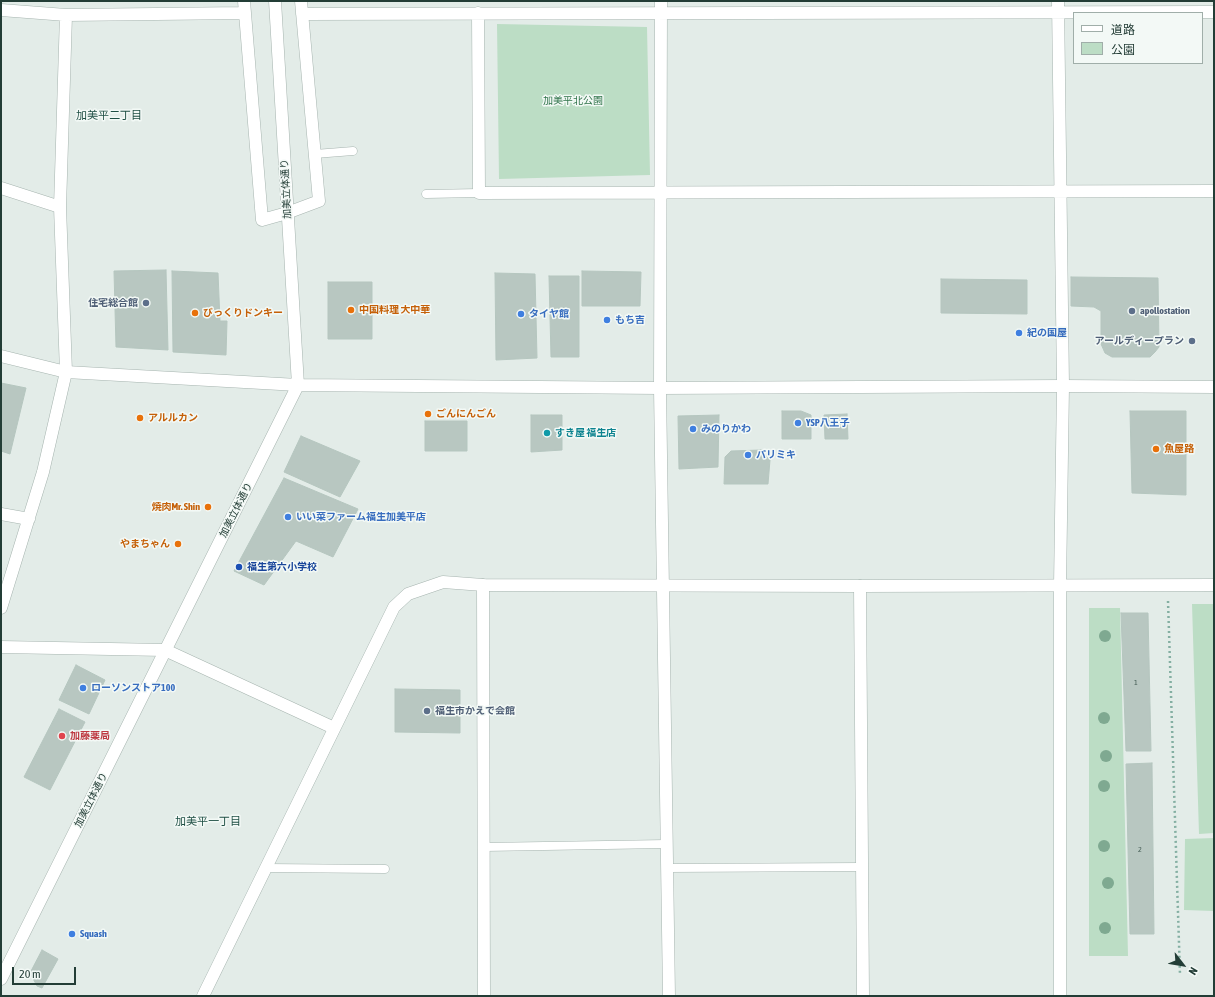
<!DOCTYPE html>
<meta charset="utf-8">
<style>
body{margin:0}
#map{position:relative;width:1215px;height:997px;overflow:hidden;background:#e3ece8;font-family:"Asap Condensed","Noto Sans JP",sans-serif}
canvas{display:block}
.frame{position:absolute;inset:0;border:2px solid #233d36;pointer-events:none}
.legend{position:absolute;left:1073px;top:12px;width:130px;height:52px;box-sizing:border-box;background:#f3f9f6;border:1px solid #a0aea9;margin:0;padding:5px 7px;list-style:none;font-size:12px;color:#233d36}
.legend li{display:flex;align-items:center;gap:8px;height:20px}
.legend b{width:20px;border:1px solid #a0aea9}
.north{position:absolute;left:1163px;top:945px;width:40px;height:40px;-webkit-text-stroke:3px #f3f9f6;paint-order:stroke;rotate:121deg;font-size:11px;font-weight:700;line-height:16px;text-align:center;color:#233d36}
.north::after{content:'';display:block;margin:auto;width:14px;height:18px;background:#233d36;clip-path:polygon(50% 0,100% 100%,50% 72%,0 100%)}
.scale{position:absolute;left:12px;top:967px;width:64px;height:18px;box-sizing:border-box;border:2px solid #233d36;border-top:0;padding-left:5px;font-size:12px;line-height:14px;white-space:nowrap;color:#233d36;-webkit-text-stroke:3px #f3f9f6;paint-order:stroke}
</style>
<div id="map">
<canvas width="1215" height="997"></canvas>
<div class="frame"></div>
<ul class="legend">
<li><b style="height:5px;background:#fff"></b>道路</li>
<li><b style="height:11px;background:#bcddc5"></b>公園</li>
</ul>
<div class="north">N</div>
<div class="scale">20 m</div>
</div>
<script>
const ctx = document.querySelector('canvas').getContext('2d');
ctx.lineJoin = 'round';
function paint(path, color) { ctx.fillStyle = color; ctx.fill(path, 'evenodd'); }
const toPath = rows => new Path2D(rows.map(r => 'M' + r).join(''));
function stroke(path, color, width, dash) { ctx.strokeStyle = color; ctx.lineWidth = width; ctx.lineCap = dash ? 'butt' : 'round'; ctx.setLineDash(dash || []); ctx.stroke(path); }
function drawText(font, color, halo, rows, align = 'center') {
  ctx.font = font + ' "Asap Condensed","Noto Sans JP",sans-serif'; ctx.lineWidth = 3; ctx.setLineDash([]); ctx.textBaseline = 'middle'; ctx.strokeStyle = halo; ctx.fillStyle = color; for (const [text, x, y, turn = 0] of rows) {
    ctx.save(); ctx.translate(x, y); ctx.rotate((+turn || 0) * Math.PI / 180); ctx.textAlign = isNaN(turn) ? turn : align; if (halo) ctx.strokeText(text, 0, 0); ctx.fillText(text, 0, 0); ctx.restore();
  }
}
paint(toPath([
 [497,24,647,27,650,175,499,179],
 [1192,604,1214,604,1214,833,1199,834],
 [1089,608,1120,608,1128,956,1089,956],
 [1214,838,1214,911,1184,910,1185,839]
]), '#bcddc5');
const building = toPath([
 [166,270,168,350,116,347,114,271,166,270],
 [172,271,218,273,220,321,227,321,226,355,173,352,172,271],
 [582,271,641,272,640,306,582,306,582,271],
 [495,273,535,274,537,358,496,360,495,273],
 [549,276,579,276,579,357,551,357,549,276],
 [1071,277,1158,278,1159,347,1155,352,1150,357,1112,357,1105,353,1101,344,1101,311,1094,307,1071,306,1071,277],
 [941,279,1027,280,1027,314,941,313,941,279],
 [328,282,372,282,372,339,328,339,328,282],
 [1,383,26,388,10,454,1,451,1,383],
 [782,411,801,411,811,415,811,439,782,439,782,411],
 [1130,411,1186,411,1186,495,1132,493,1130,411],
 [847,414,848,439,825,439,824,415,847,414],
 [531,415,562,415,562,450,531,452,531,415],
 [719,415,718,467,679,469,678,416,719,415],
 [425,421,467,421,467,451,425,451,425,421],
 [301,436,360,461,340,497,284,472,301,436],
 [761,450,770,460,768,484,724,484,725,457,731,451,761,450],
 [284,478,358,509,333,557,296,541,264,585,234,571,284,478],
 [1121,613,1148,613,1151,751,1126,751,1121,613],
 [76,665,105,680,89,714,59,700,76,665],
 [395,689,460,690,460,733,395,732,395,689],
 [59,709,85,722,50,790,24,777,59,709],
 [1152,763,1154,934,1130,934,1126,764,1152,763],
 [42,950,58,959,42,988,37,986,30,973,42,950]
]);
paint(building, '#b8c7c1');
stroke(building, '#b5c6bf', 1);
const service = toPath([
 [315,154,353,151],
 [426,194,479,193],
 [484,847,666,844],
 [266,868,385,869],
 [667,868,862,867]
]);
const minor = toPath([
 [244,1,262,220,287,213,319,201,301,1],
 [661,1,660,388,669,996],
 [1058,1,1063,386,1060,586,1060,996],
 [1,10,66,15,245,13],
 [478,13,479,193,1214,191],
 [302,14,1214,12],
 [1,188,60,207],
 [1,514,29,519],
 [483,585,484,996],
 [860,586,863,996],
 [1,608,43,472,66,372,60,207,66,15],
 [1,647,165,650,334,728]
]);
const tertiary = toPath([
 [1,356,66,372,298,385,660,388,1063,386,1214,387],
 [1,979,298,385,275,1],
 [203,996,394,607,408,594,443,582,483,585,860,586,1214,585]
]);
stroke(service, '#a6b4af', 9);
stroke(minor, '#a6b4af', 13);
stroke(tertiary, '#a6b4af', 13);
stroke(toPath([
 [1168,601,1180,975]
]), '#84afa2', 2.5, [2, 3]);
stroke(service, '#fff', 8);
stroke(minor, '#fff', 12);
stroke(tertiary, '#fff', 12);
ctx.fillStyle = '#7fa991';
for (const [x, y] of [
 [1105,636],
 [1104,718],
 [1106,756],
 [1104,786],
 [1104,846],
 [1108,883],
 [1105,928]
]) { ctx.beginPath(); ctx.arc(x, y, 6, 0, 2 * Math.PI); ctx.fill(); }
for (const [x, y, r, color] of [
 [146,303,4,"#5c6f8a"],
 [351,310,4,"#e8710a"],
 [1132,311,4,"#5c6f8a"],
 [195,313,4,"#e8710a"],
 [521,314,4,"#3f7fe0"],
 [607,320,4,"#3f7fe0"],
 [1019,333,4,"#3f7fe0"],
 [1192,341,4,"#5c6f8a"],
 [428,414,4,"#e8710a"],
 [140,418,4,"#e8710a"],
 [798,423,4,"#3f7fe0"],
 [693,429,4,"#3f7fe0"],
 [547,433,4,"#0f9aa8"],
 [1156,449,4,"#e8710a"],
 [748,455,4,"#3f7fe0"],
 [208,507,4,"#e8710a"],
 [288,517,4,"#3f7fe0"],
 [178,544,4,"#e8710a"],
 [239,567,4,"#1a4fb4"],
 [83,688,4,"#3f7fe0"],
 [427,711,4,"#5c6f8a"],
 [62,736,4,"#e0444e"],
 [72,934,4,"#3f7fe0"]
]) { const dot = new Path2D(); dot.arc(x, y, r, 0, 2 * Math.PI); ctx.fillStyle = color; ctx.fill(dot); stroke(dot, '#f3f9f6', 1.5); }
drawText('8px', '#486059', null, [
 ["1",1136,682],
 ["2",1140,849]
]);
drawText('10px', '#2e7349', '#f3f9f6', [
 ["加美平北公園",573,101]
]);
drawText('10px', '#233d36', '#f3f9f6', [
 ["加美立体通り",286,189,-93],
 ["加美立体通り",236,510,-63],
 ["加美立体通り",91,800,-63]
]);
drawText('bold 10px', '#4e5e75', '#f3f9f6', [
 ["住宅総合館",138,303],
 ["apollostation",1140,311,"left"],
 ["アールディープラン",1184,341],
 ["福生市かえで会館",435,711,"left"]
], 'right');
drawText('bold 10px', '#c56008', '#f3f9f6', [
 ["中国料理 大中華",359,310],
 ["びっくりドンキー",203,313],
 ["ごんにんごん",436,414],
 ["アルルカン",148,418],
 ["魚屋路",1164,449],
 ["焼肉Mr. Shin",200,507,"right"],
 ["やまちゃん",170,544,"right"]
], 'left');
drawText('bold 10px', '#366cbe', '#f3f9f6', [
 ["タイヤ館",529,314],
 ["もち吉",615,320],
 ["紀の国屋",1027,333],
 ["YSP八王子",806,423],
 ["みのりかわ",701,429],
 ["パリミキ",756,455],
 ["いい菜ファーム福生加美平店",296,517],
 ["ローソンストア100",91,688],
 ["Squash",80,934]
], 'left');
drawText('bold 10px', '#0d838f', '#f3f9f6', [
 ["すき屋 福生店",555,433]
], 'left');
drawText('bold 10px', '#164399', '#f3f9f6', [
 ["福生第六小学校",247,567]
], 'left');
drawText('bold 10px', '#be3a42', '#f3f9f6', [
 ["加藤薬局",70,736]
], 'left');
drawText('11px', '#1f4f44', '#f3f9f6', [
 ["加美平二丁目",109,116],
 ["加美平一丁目",208,822]
]);
</script>
